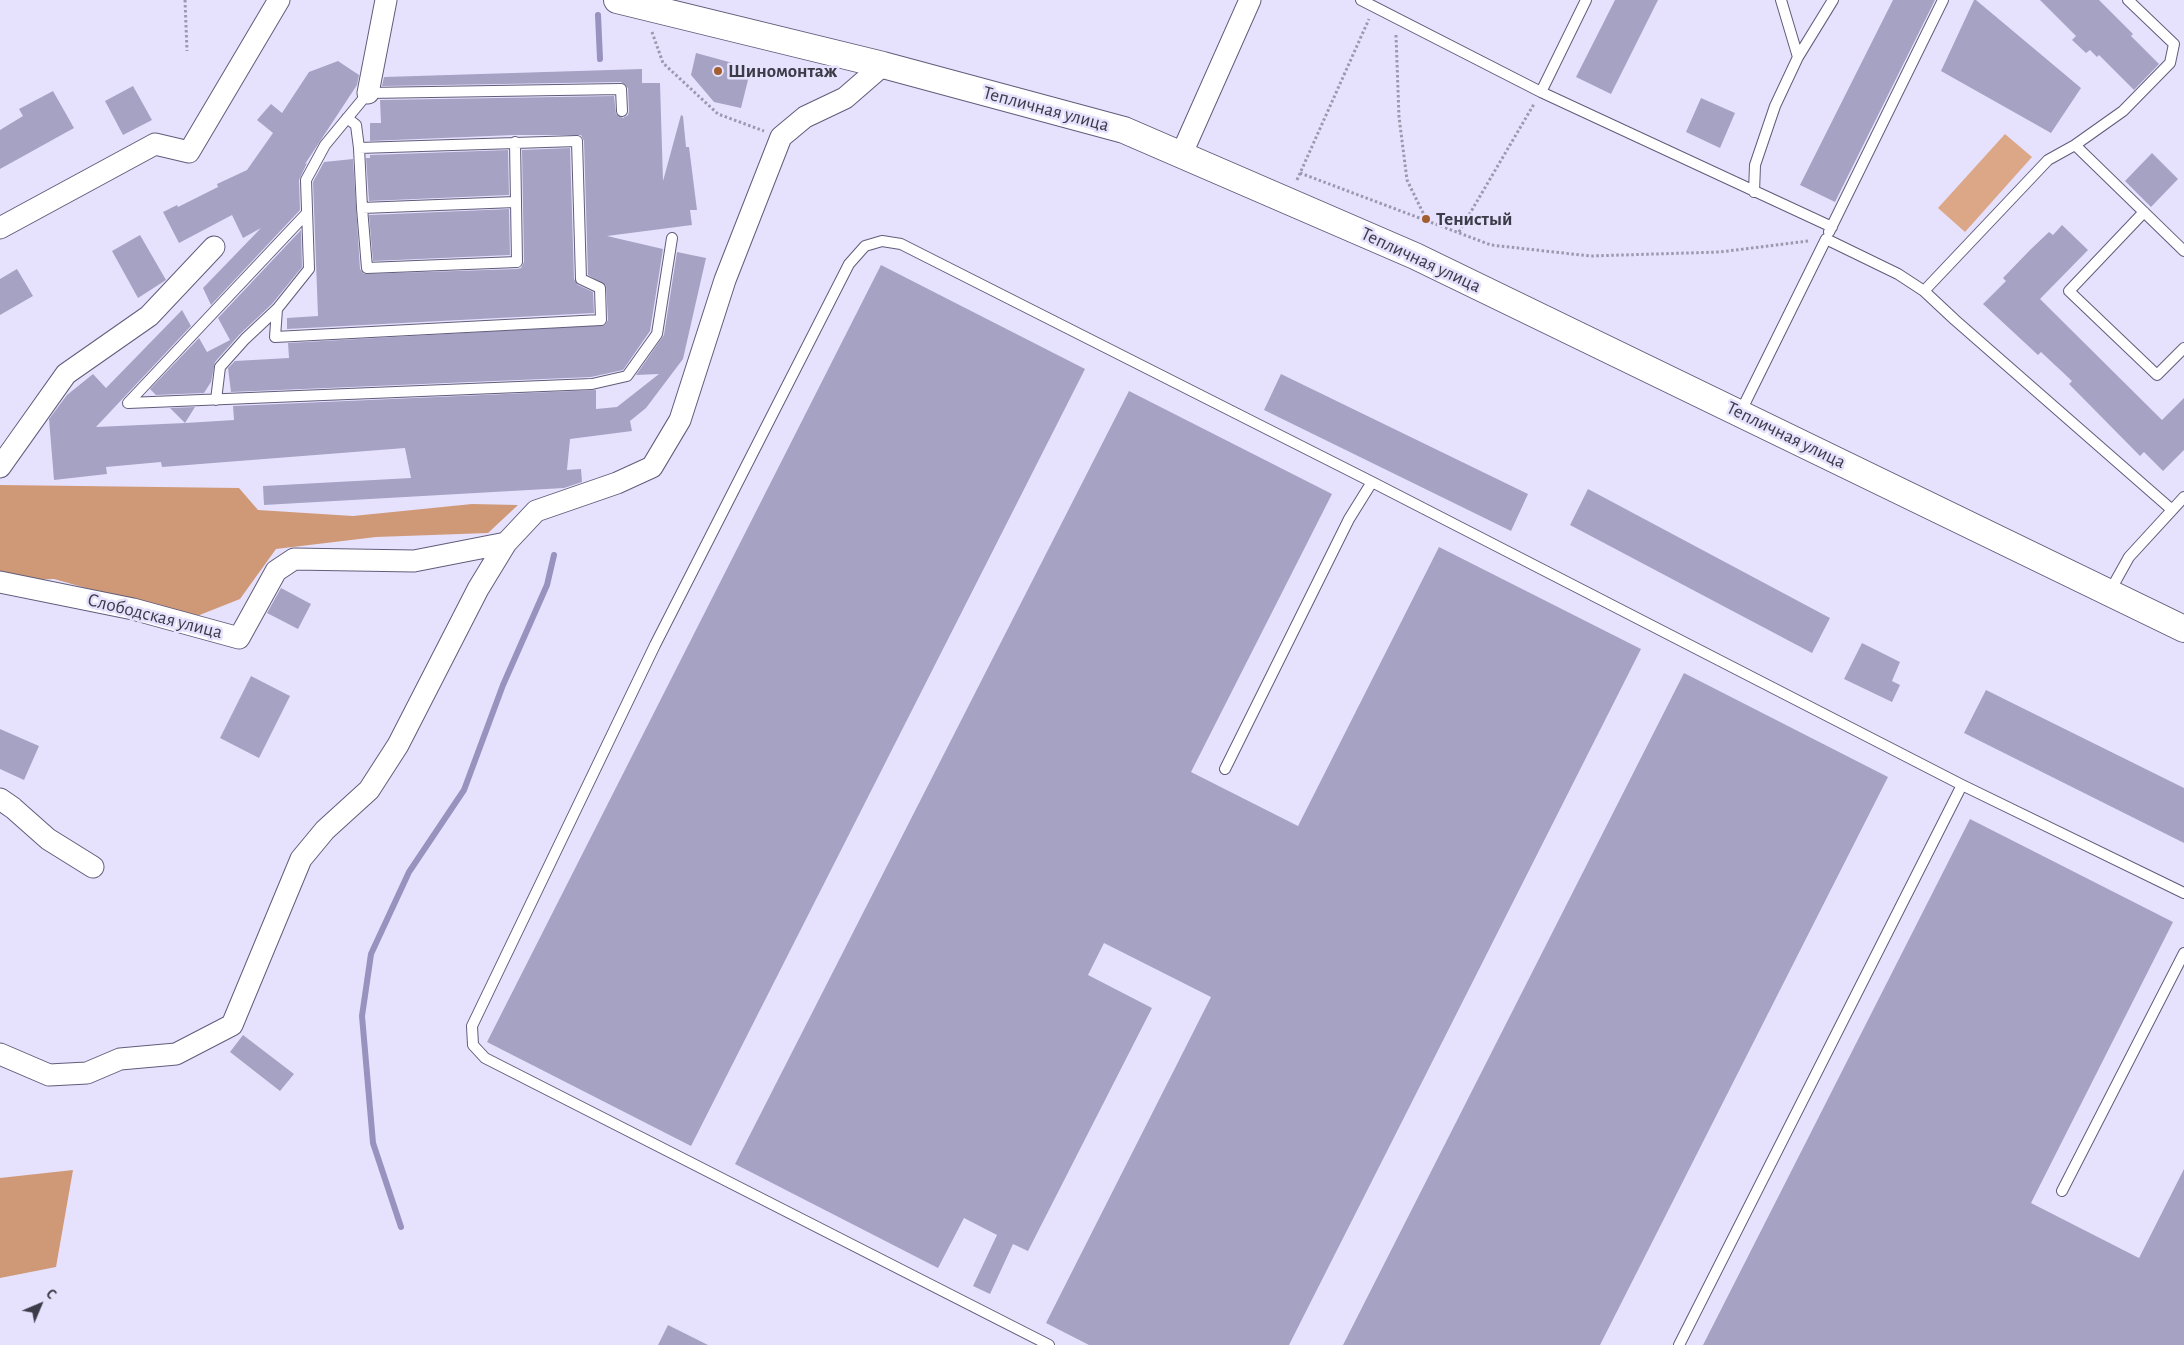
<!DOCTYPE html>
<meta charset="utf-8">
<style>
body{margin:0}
#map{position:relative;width:2184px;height:1345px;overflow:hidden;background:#e6e2fe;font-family:"Alegreya Sans",sans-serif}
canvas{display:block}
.north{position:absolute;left:15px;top:1280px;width:50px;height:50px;-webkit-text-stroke:4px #e6e2fe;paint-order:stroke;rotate:45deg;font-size:14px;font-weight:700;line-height:20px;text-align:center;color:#3c3b48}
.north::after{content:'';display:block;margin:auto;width:18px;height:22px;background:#3c3b48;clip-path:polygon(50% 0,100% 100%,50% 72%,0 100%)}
</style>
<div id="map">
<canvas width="2184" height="1345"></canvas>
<div class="north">С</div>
</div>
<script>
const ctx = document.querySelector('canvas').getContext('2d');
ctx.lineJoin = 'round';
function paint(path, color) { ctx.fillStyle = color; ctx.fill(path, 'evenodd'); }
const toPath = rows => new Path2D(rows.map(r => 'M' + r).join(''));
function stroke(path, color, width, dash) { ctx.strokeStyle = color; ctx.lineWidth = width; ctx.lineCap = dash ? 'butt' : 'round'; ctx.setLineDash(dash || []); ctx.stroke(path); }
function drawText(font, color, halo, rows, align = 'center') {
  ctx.font = font + ' "Alegreya Sans",sans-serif'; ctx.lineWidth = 5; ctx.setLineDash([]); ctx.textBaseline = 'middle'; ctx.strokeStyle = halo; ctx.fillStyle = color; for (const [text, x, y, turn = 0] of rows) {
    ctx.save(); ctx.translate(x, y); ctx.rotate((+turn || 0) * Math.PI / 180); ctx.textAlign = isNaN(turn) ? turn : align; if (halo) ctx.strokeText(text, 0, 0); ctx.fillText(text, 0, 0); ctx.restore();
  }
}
paint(toPath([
 [2005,134,2032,157,1965,232,1938,208]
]), '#dca786');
paint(toPath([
 [0,485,239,488,258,510,353,516,472,504,518,505,488,533,376,537,276,549,240,599,192,618,54,579,0,581],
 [73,1170,56,1267,0,1278,0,1178]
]), '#cf9977');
stroke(toPath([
 [598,15,600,59],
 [401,1227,373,1143,362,1016,371,954,409,872,464,790,503,685,547,585,554,555]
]), '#9892be', 6);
paint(toPath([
 [1615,0,1658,0,1611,94,1576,77],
 [1893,0,1935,0,1835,202,1800,185],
 [1974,0,1976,0,2081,88,2051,133,1941,71],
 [2040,0,2099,0,2133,34,2131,36,2159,64,2134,90,2099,55,2097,57,2090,50,2086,53,2072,40,2076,36],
 [696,53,751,68,741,108,714,102,691,75],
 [338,61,359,75,357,85,305,164,307,163,299,180,300,210,211,305,203,288,261,228,243,238,232,215,179,243,163,212,177,205,178,207,218,187,217,184,247,170,273,133,257,120,271,104,282,113,309,72],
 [642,69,642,83,660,83,663,181,681,115,683,116,686,147,689,147,697,210,690,210,692,225,607,236,663,249,650,331,623,370,591,377,231,392,228,368,235,361,289,358,288,343,605,325,608,320,606,285,588,275,584,141,581,135,514,135,370,141,370,123,381,123,380,100,614,96,616,114,623,118,628,115,629,111,628,88,621,82,382,86,384,77],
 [133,86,152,120,123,135,105,101],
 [53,91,74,128,0,169,0,130,23,116,19,109],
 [1701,98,1735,113,1720,148,1686,132],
 [570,148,574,279,578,285,593,292,594,313,287,329,287,318,318,316,313,182,324,162,353,159,360,269,364,274,517,269,521,268,524,262,522,150],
 [508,150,509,195,369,201,366,158,370,158,370,155],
 [2152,153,2178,179,2151,207,2125,181],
 [509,209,510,255,373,261,369,215],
 [2062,225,2088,250,2040,299,2162,420,2184,398,2184,450,2163,471,2144,452,2140,456,2069,384,2072,381,2041,352,2038,355,1983,304,2006,281,2003,278,2030,250,2049,232,2053,235],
 [301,230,302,267,272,304,240,334,215,362,211,382,204,393,156,395,150,389,199,338,207,352,230,340,218,318],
 [140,235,166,280,138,298,112,251],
 [677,252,706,258,683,359,646,408,630,421,632,431,570,439,567,470,581,469,582,482,564,488,264,505,263,486,411,478,405,448,162,467,161,462,106,467,107,474,54,480,49,419,67,395,93,374,106,388,182,310,191,326,96,427,185,423,170,408,195,407,185,423,234,420,233,406,596,390,596,409,617,407,659,374,636,375,664,335],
 [881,265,1085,369,691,1146,487,1042],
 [17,269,33,296,0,315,0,279],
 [1281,374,1528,494,1511,531,1264,410],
 [1129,391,1332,494,1191,772,1298,826,1439,547,1641,649,1289,1345,1089,1345,1046,1323,1211,997,1104,943,1088,975,1152,1008,1028,1251,1013,1244,990,1294,973,1286,997,1235,964,1218,938,1268,735,1164],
 [1588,489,1830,618,1812,653,1570,525],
 [281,588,311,604,298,629,267,613],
 [1862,643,1900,662,1892,681,1900,685,1892,702,1844,679],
 [1684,673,1888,777,1600,1345,1343,1345],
 [251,676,290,696,259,758,220,738],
 [1986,690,2184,788,2184,843,1964,733],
 [0,729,39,746,24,780,0,769],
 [1970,819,2173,922,2031,1203,2139,1258,2184,1169,2184,1345,1703,1345],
 [243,1035,294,1074,280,1091,230,1052],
 [668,1325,708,1345,658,1345]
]), '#a6a2c3');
const service = toPath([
 [1361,0,1541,92,1832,227],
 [1781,0,1798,57],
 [1541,92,1586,0],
 [515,142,517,262,367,268,362,208,515,202],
 [2075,145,2184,251],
 [359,148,362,208],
 [1754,192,1755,165,1775,106,1798,57,1833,0],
 [2144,212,2069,291,2157,375,2184,348],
 [307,213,128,403,592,384,627,376,657,334,672,238],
 [1829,232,1943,0],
 [1924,291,2048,160,2075,145,2123,111,2170,63,2174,44,2128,0],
 [277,309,275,337,601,320,600,288,581,279,577,141,359,148,356,125,347,118],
 [216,400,220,367,245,339,277,309,309,269,306,180,325,145,368,93,621,89,622,111],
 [1740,413,1826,239,1898,274,1924,291,1955,320,2171,509],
 [2110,591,2129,557,2184,497],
 [1225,769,1349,519,1372,482],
 [2062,1191,2184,953],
 [1049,1345,485,1058,473,1045,472,1026,655,645,849,264,865,246,882,241,901,244,1372,482,1962,785,2184,893],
 [1679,1345,1962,785]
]);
const minor = toPath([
 [368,93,386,0],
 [1182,153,1250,0],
 [0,228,155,144,189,152,279,0],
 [0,467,66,374,149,316,214,247],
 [0,582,133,609,239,638,276,571,294,559,414,561,506,543],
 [0,799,13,808,48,839,93,867],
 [0,1054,49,1075,87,1073,120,1059,176,1054,232,1025,301,859,325,830,369,790,398,745,478,589,506,543,536,511,617,483,652,467,680,420,725,280,781,137,805,117,845,98,883,65]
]);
const tertiary = toPath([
 [617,0,883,65,1124,130,1415,256,2184,629]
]);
stroke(service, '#615c7a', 12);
stroke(minor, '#615c7a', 23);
stroke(tertiary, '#615c7a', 28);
stroke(toPath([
 [185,0,187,51],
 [652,32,663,63,718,114,764,131],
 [1396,35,1399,117,1407,180,1426,219],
 [1300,173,1491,245,1590,256,1720,252,1808,241],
 [1297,180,1369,19],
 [1459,232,1534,104]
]), '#9b99ae', 3, [2.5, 2.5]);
stroke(service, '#fff', 10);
stroke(minor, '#fff', 21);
stroke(tertiary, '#fff', 26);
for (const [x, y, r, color] of [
 [718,71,5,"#a25e2f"],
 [1426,219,5,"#a25e2f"]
]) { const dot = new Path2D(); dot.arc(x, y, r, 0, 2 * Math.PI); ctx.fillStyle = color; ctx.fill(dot); stroke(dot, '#e6e2fe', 2); }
drawText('bold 19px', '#3c3b48', '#e6e2fe', [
 ["Шиномонтаж",728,71],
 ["Тенистый",1436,219]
], 'left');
drawText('19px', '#3c3b48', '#e6e2fe', [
 ["Тепличная улица",1046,109,15],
 ["Тепличная улица",1421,260,25],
 ["Тепличная улица",1786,435,26],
 ["Слободская улица",155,616,14]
]);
</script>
